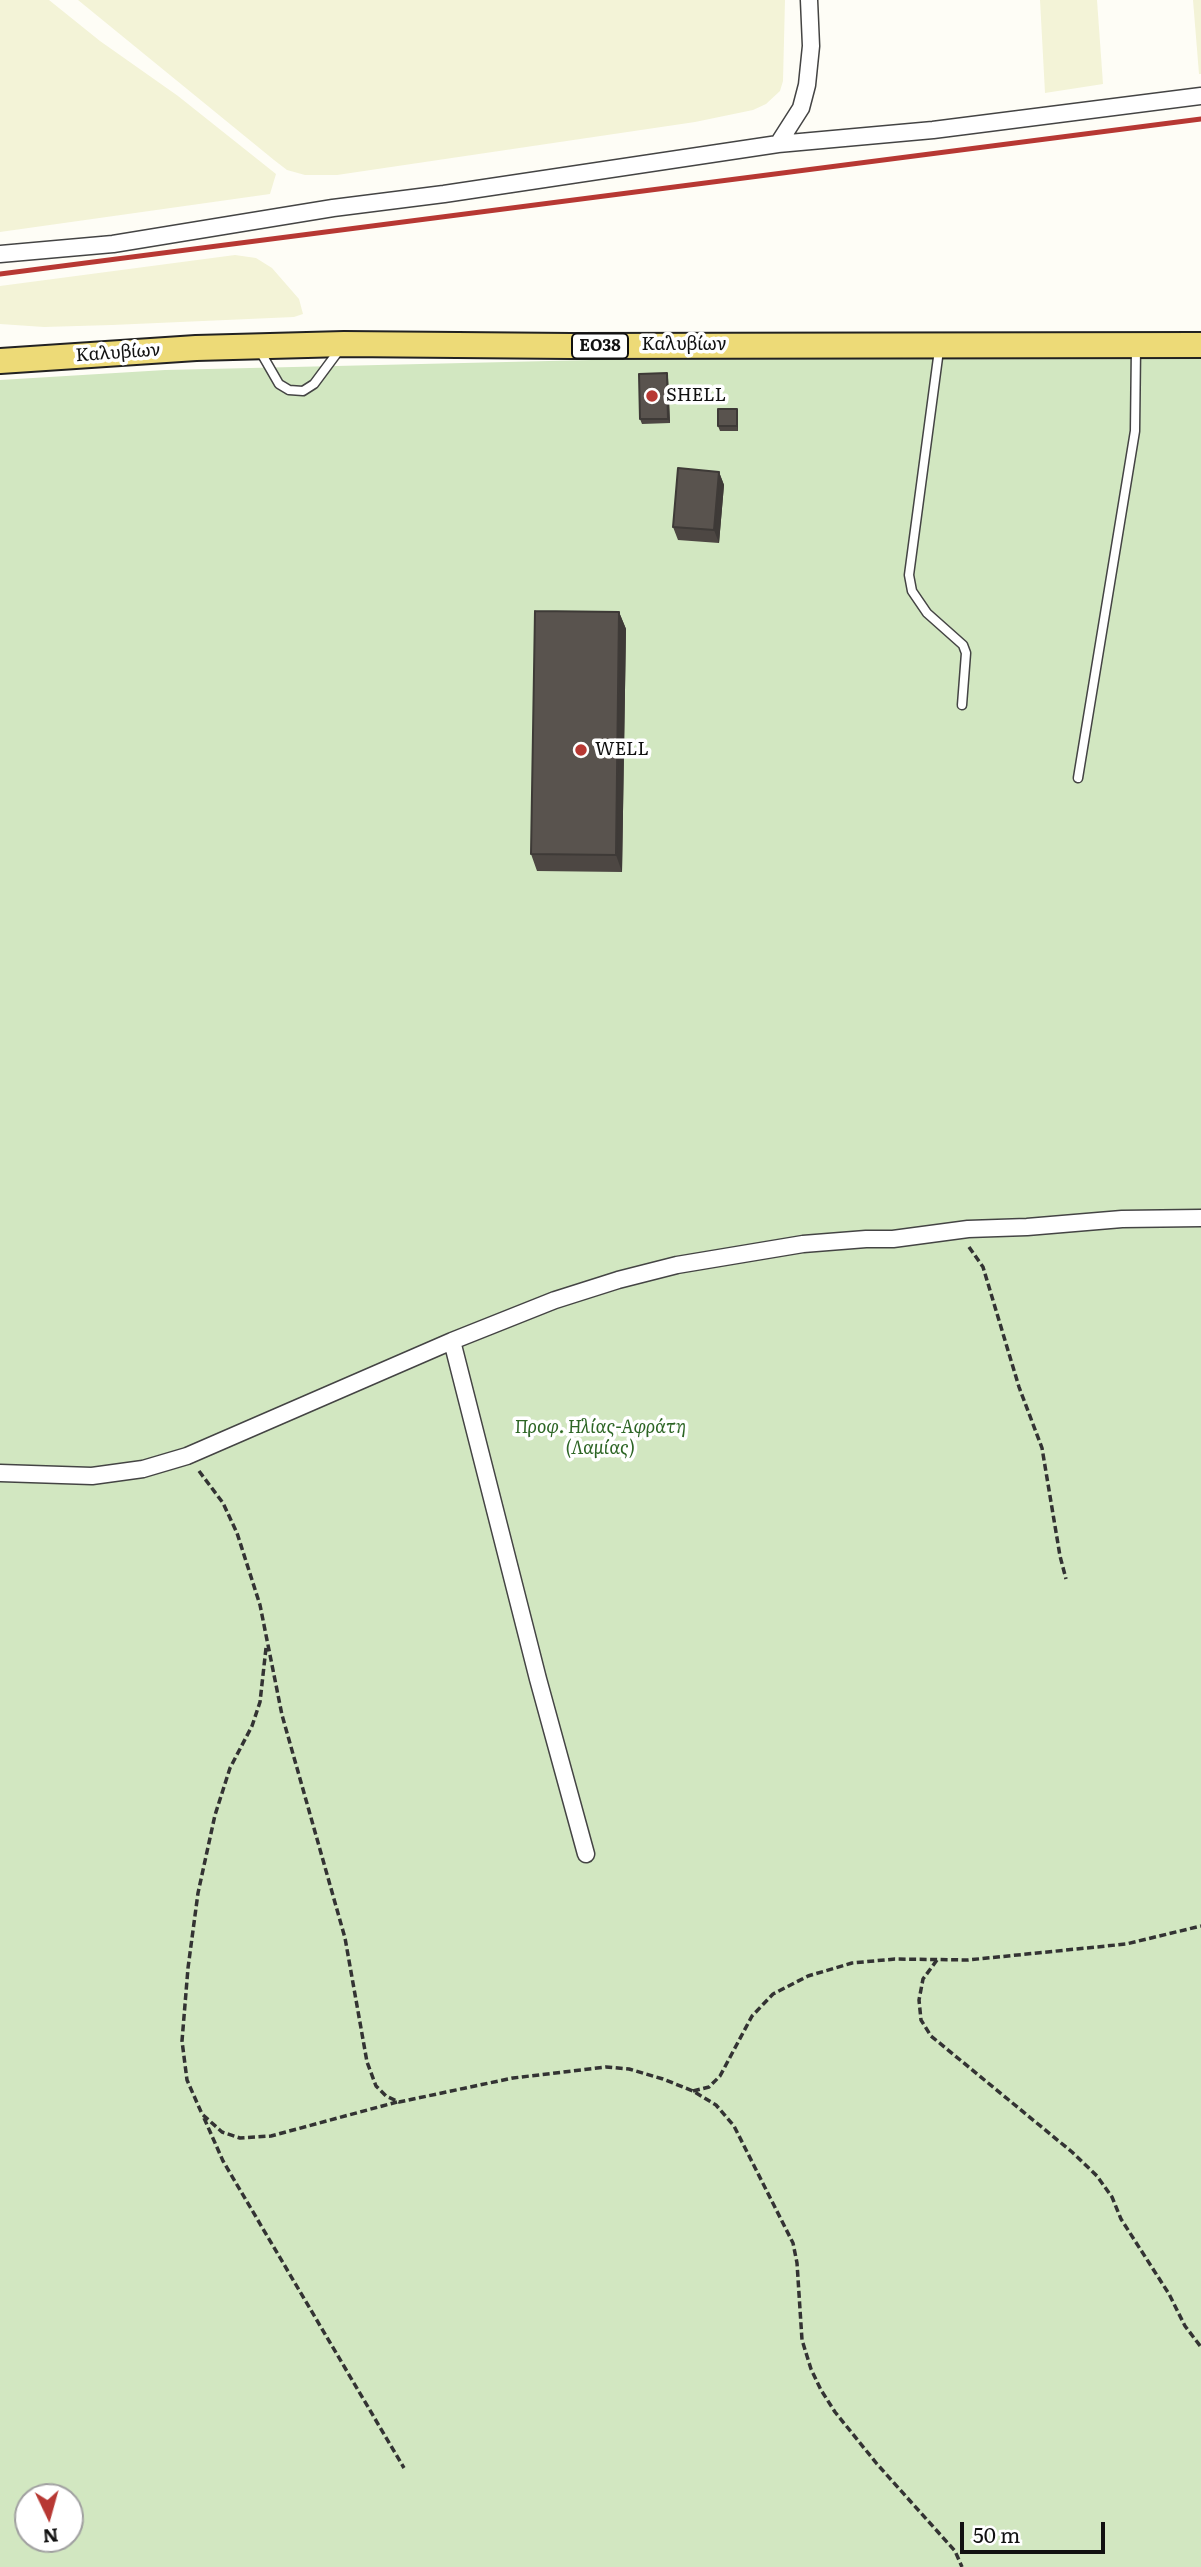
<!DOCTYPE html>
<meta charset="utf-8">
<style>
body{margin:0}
#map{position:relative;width:1201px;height:2567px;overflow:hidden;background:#fefdf6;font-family:Literata,serif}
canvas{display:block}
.north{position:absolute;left:14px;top:2483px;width:70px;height:70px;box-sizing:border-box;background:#fff;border:2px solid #a0a0a0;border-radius:50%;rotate:175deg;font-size:19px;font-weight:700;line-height:28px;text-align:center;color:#111}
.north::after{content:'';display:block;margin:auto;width:24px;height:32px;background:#b73833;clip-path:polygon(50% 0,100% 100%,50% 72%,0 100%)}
.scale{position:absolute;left:960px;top:2522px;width:145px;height:32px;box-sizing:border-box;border:4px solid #111;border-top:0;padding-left:9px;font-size:21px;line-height:24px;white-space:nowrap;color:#111;-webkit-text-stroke:5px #fff;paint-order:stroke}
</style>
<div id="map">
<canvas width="1201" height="2567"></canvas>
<div class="north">N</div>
<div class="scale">50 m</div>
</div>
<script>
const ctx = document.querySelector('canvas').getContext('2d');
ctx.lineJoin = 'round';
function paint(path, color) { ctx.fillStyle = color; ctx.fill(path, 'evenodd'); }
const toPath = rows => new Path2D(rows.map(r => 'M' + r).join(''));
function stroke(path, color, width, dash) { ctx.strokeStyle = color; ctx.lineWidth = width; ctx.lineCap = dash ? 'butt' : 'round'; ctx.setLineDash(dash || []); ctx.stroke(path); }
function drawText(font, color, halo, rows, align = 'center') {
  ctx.font = font + ' Literata,serif'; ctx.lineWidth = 7; ctx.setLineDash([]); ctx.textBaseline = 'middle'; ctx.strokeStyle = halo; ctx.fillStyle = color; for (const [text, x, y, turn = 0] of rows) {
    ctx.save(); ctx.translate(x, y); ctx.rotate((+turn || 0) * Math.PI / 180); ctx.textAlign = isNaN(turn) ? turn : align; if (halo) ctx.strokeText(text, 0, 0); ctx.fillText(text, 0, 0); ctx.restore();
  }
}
paint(toPath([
 [0,0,49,0,100,41,178,96,276,174,270,194,0,232],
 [78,0,785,0,783,81,780,91,766,104,753,110,695,122,337,175,305,175,287,170,274,160],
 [1040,0,1097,0,1103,84,1045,93],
 [1193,0,1201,0,1201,74,1199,74],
 [235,255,256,258,272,268,299,299,303,314,294,317,112,325,44,327,0,324,0,286]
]), '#f3f3d7');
paint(toPath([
 [805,355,1095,358,1201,357,1201,2567,0,2567,0,380,165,370],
 [28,2497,70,2497,70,2539,28,2539]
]), '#d2e7c1');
const service = toPath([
 [939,350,909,575,912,591,927,613,963,645,966,653,962,705],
 [260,351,279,384,289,390,303,391,314,384,340,349],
 [1078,778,1135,431,1136,348]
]);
const minor = toPath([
 [778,144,801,108,807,85,811,46,809,0],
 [0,254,113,244,333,208,444,194,778,144,933,130,1201,96],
 [452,1341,538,1679,586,1854],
 [0,1473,92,1476,143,1469,187,1456,452,1341,555,1300,618,1280,677,1265,803,1244,866,1239,893,1239,968,1229,1027,1227,1122,1219,1201,1218]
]);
const primary = toPath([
 [0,361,196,348,344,344,571,346,1201,345]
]);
stroke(service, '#444', 11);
stroke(minor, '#444', 19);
stroke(primary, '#222', 28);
stroke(toPath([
 [969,1247,983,1267,1019,1387,1042,1448,1060,1556,1066,1579],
 [199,1471,223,1503,237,1533,260,1605,282,1715,345,1938,367,2062,376,2086,386,2096,399,2102,513,2078,606,2067,629,2069,663,2079,693,2091,716,2105,734,2126,793,2243,797,2263,802,2340,811,2369,821,2390,835,2412,877,2464,955,2551,962,2567],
 [266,1648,260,1702,252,1726,230,1768,215,1815,198,1893,188,1968,182,2041,187,2080,202,2114,222,2132,240,2138,271,2136,397,2102],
 [937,1960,923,1979,919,2000,921,2020,931,2036,1072,2152,1097,2176,1112,2197,1121,2219,1169,2294,1185,2326,1201,2347],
 [693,2091,709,2087,720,2076,752,2016,773,1994,808,1976,852,1963,895,1959,968,1960,1126,1944,1201,1926],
 [204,2118,223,2161,404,2468]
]), '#333', 3.5, [7, 3.5]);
stroke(service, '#fff', 8);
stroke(minor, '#fff', 16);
stroke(primary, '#edda77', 24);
stroke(toPath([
 [0,274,1201,119]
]), '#b73833', 5);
paint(toPath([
 [667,373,668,378,670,423,642,424,640,419],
 [738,414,738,431,720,431,718,426],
 [719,472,724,485,719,543,678,540,673,527],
 [619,612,626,629,622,872,537,871,531,854]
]), '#4d4743');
paint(toPath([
 [667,373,668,378,670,423,668,419],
 [737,409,738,414,738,431,737,426],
 [719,472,724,485,719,543,714,530],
 [619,612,626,629,622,872,616,855]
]), '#3e3a37');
const building = toPath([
 [667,373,668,419,640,419,639,374,667,373],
 [718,409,737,409,737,426,718,426,718,409],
 [678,468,719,472,714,530,673,527,678,468],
 [535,611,619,612,616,855,531,854,535,611]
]);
paint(building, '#59534e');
stroke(building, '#3e3a37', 2);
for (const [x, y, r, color] of [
 [652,396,7,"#b73833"],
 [581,750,7,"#b73833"]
]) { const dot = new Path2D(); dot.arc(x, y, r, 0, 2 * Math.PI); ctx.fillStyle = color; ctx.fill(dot); stroke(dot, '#fff', 2.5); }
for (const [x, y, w] of [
 [600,346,56]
]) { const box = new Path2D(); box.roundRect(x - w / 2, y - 12.5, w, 25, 5); ctx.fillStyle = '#fff'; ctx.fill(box); stroke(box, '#111', 2); }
drawText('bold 16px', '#111', null, [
 ["ΕΟ38",600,346]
]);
drawText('18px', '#111', '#fff', [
 ["Καλυβίων",684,345],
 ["Καλυβίων",118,353,-4]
]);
drawText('18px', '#111', '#fff', [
 ["SHELL",666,396],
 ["WELL",595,750]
], 'left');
drawText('italic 18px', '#2d6525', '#fff', [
 ["Προφ. Ηλίας-Αφράτη",600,1428],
 ["(Λαμίας)",600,1449]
]);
</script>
